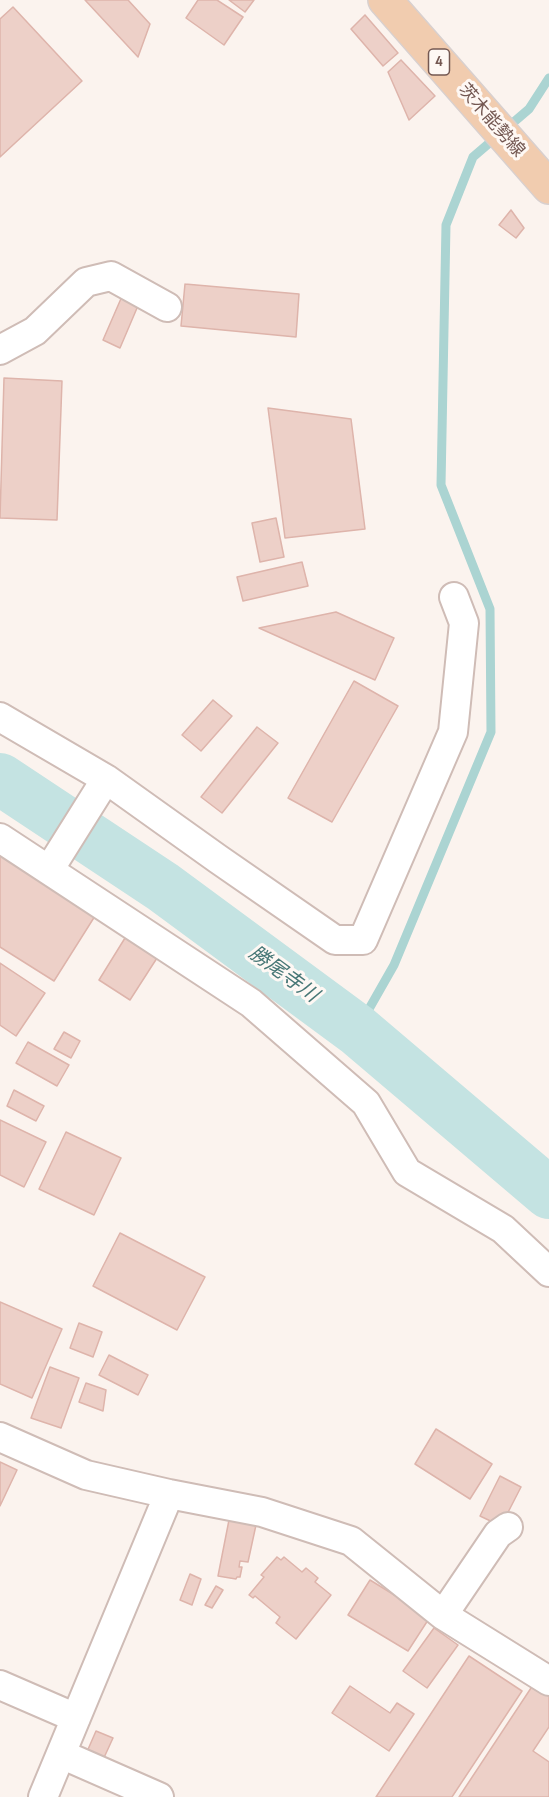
<!DOCTYPE html>
<meta charset="utf-8">
<style>
body{margin:0}
canvas{display:block;background:#fbf3ee}
</style>
<canvas width="549" height="1797"></canvas>
<script>
const ctx = document.querySelector('canvas').getContext('2d');
ctx.lineJoin = 'round';
const toPath = rows => new Path2D(rows.map(r => 'M' + r).join(''));
function stroke(path, color, width, dash) { ctx.strokeStyle = color; ctx.lineWidth = width; ctx.lineCap = dash ? 'butt' : 'round'; ctx.setLineDash(dash || []); ctx.stroke(path); }
function paint(path, color) { ctx.fillStyle = color; ctx.fill(path, 'evenodd'); }
function drawText(font, color, halo, rows, align = 'center') {
  ctx.font = font + ' "Sofia Sans Condensed","Noto Sans JP",sans-serif'; ctx.lineWidth = 6; ctx.setLineDash([]); ctx.textBaseline = 'middle'; ctx.strokeStyle = halo; ctx.fillStyle = color; for (const [text, x, y, turn = 0] of rows) {
    ctx.save(); ctx.translate(x, y); ctx.rotate((+turn || 0) * Math.PI / 180); ctx.textAlign = isNaN(turn) ? turn : align; if (halo) ctx.strokeText(text, 0, 0); ctx.fillText(text, 0, 0); ctx.restore();
  }
}
stroke(toPath([
 [357,1030,394,965,491,732,490,609,441,485,446,225,473,157,529,109,549,78]
]), '#abd4d2', 9);
stroke(toPath([
 [0,779,163,887,357,1030,549,1193]
]), '#c4e3e2', 52);
const building = toPath([
 [85,0,128,0,150,24,138,57,85,0],
 [198,0,217,0,243,17,224,45,186,18,198,0],
 [229,0,254,0,245,12,229,0],
 [13,7,82,81,0,157,0,19,13,7],
 [365,15,398,53,383,66,351,29,365,15],
 [401,60,435,96,409,120,388,72,401,60],
 [511,210,524,228,516,238,499,225,511,210],
 [185,284,299,294,296,337,181,326,185,284],
 [123,294,140,301,120,348,103,340,123,294],
 [4,378,62,381,57,520,0,518,4,378],
 [268,408,351,419,365,529,285,538,268,408],
 [276,518,284,557,260,562,252,523,276,518],
 [302,562,308,586,243,601,237,577,302,562],
 [336,612,394,638,375,680,259,628,336,612],
 [354,681,398,706,332,822,288,798,354,681],
 [213,700,232,716,201,751,182,735,213,700],
 [257,727,278,743,222,813,201,797,257,727],
 [0,855,95,916,54,981,0,947,0,855],
 [125,938,157,958,130,1000,99,980,125,938],
 [0,963,45,993,16,1036,0,1025,0,963],
 [64,1032,80,1041,71,1058,54,1049,64,1032],
 [28,1042,69,1065,57,1086,16,1063,28,1042],
 [14,1090,44,1106,36,1121,7,1106,14,1090],
 [0,1120,46,1142,24,1187,0,1175,0,1120],
 [66,1132,121,1158,94,1215,39,1189,66,1132],
 [120,1233,205,1277,177,1330,93,1286,120,1233],
 [0,1302,62,1329,32,1398,0,1384,0,1302],
 [79,1323,102,1332,93,1357,70,1348,79,1323],
 [109,1355,148,1375,138,1395,99,1375,109,1355],
 [50,1367,79,1378,61,1428,31,1418,50,1367],
 [86,1383,106,1390,103,1411,79,1402,86,1383],
 [436,1429,492,1464,470,1499,415,1464,436,1429],
 [0,1462,17,1470,0,1506,0,1462],
 [500,1476,521,1487,501,1526,480,1516,500,1476],
 [229,1520,256,1525,248,1562,240,1561,239,1567,242,1567,240,1577,237,1577,236,1579,218,1576,229,1520],
 [277,1557,281,1560,284,1557,302,1572,306,1568,318,1578,315,1582,331,1595,296,1639,276,1623,280,1617,255,1596,253,1598,249,1595,264,1577,261,1575,277,1557],
 [190,1574,201,1579,192,1605,180,1600,190,1574],
 [370,1580,430,1617,408,1651,348,1615,370,1580],
 [216,1586,223,1590,212,1608,205,1605,216,1586],
 [434,1628,458,1645,427,1688,403,1671,434,1628],
 [469,1656,522,1691,452,1797,376,1797,469,1656],
 [533,1685,549,1695,549,1727,533,1751,549,1762,549,1797,459,1797,533,1685],
 [350,1686,390,1713,397,1703,414,1714,389,1751,332,1713,350,1686],
 [96,1731,113,1738,102,1762,86,1754,96,1731]
]);
paint(building, '#edd0c8');
stroke(building, '#deb4ab', 1.5);
const minor = toPath([
 [0,350,35,331,86,282,111,276,167,307],
 [0,717,106,779,218,859,335,940,363,940,453,732,464,623,454,597],
 [0,838,251,1003,366,1103,407,1172,503,1229,549,1272],
 [49,870,106,779],
 [0,1437,86,1475,169,1494,262,1512,351,1541,443,1615,549,1681],
 [443,1615,498,1534,508,1527],
 [0,1685,76,1718],
 [61,1754,159,1797],
 [43,1797,169,1494]
]);
const primary = toPath([
 [385,0,549,187]
]);
stroke(minor, '#cfbcb6', 32);
stroke(primary, '#d8d0cf', 36);
stroke(minor, '#fff', 28);
stroke(primary, '#f1ccaf', 33);
for (const [x, y, w] of [
 [439,62,21]
]) { const box = new Path2D(); box.roundRect(x - w / 2, y - 13, w, 26, 4.5); ctx.fillStyle = '#fef8f4'; ctx.fill(box); stroke(box, '#745852', 1.5); }
drawText('bold 16px', '#745852', null, [
 ["4",439,62]
]);
drawText('18px', '#745852', '#fef8f4', [
 ["茨木能勢線",491,121,49]
]);
drawText('italic 20px', '#477776', '#fef8f4', [
 ["勝尾寺川",283,975,36]
]);
</script>
